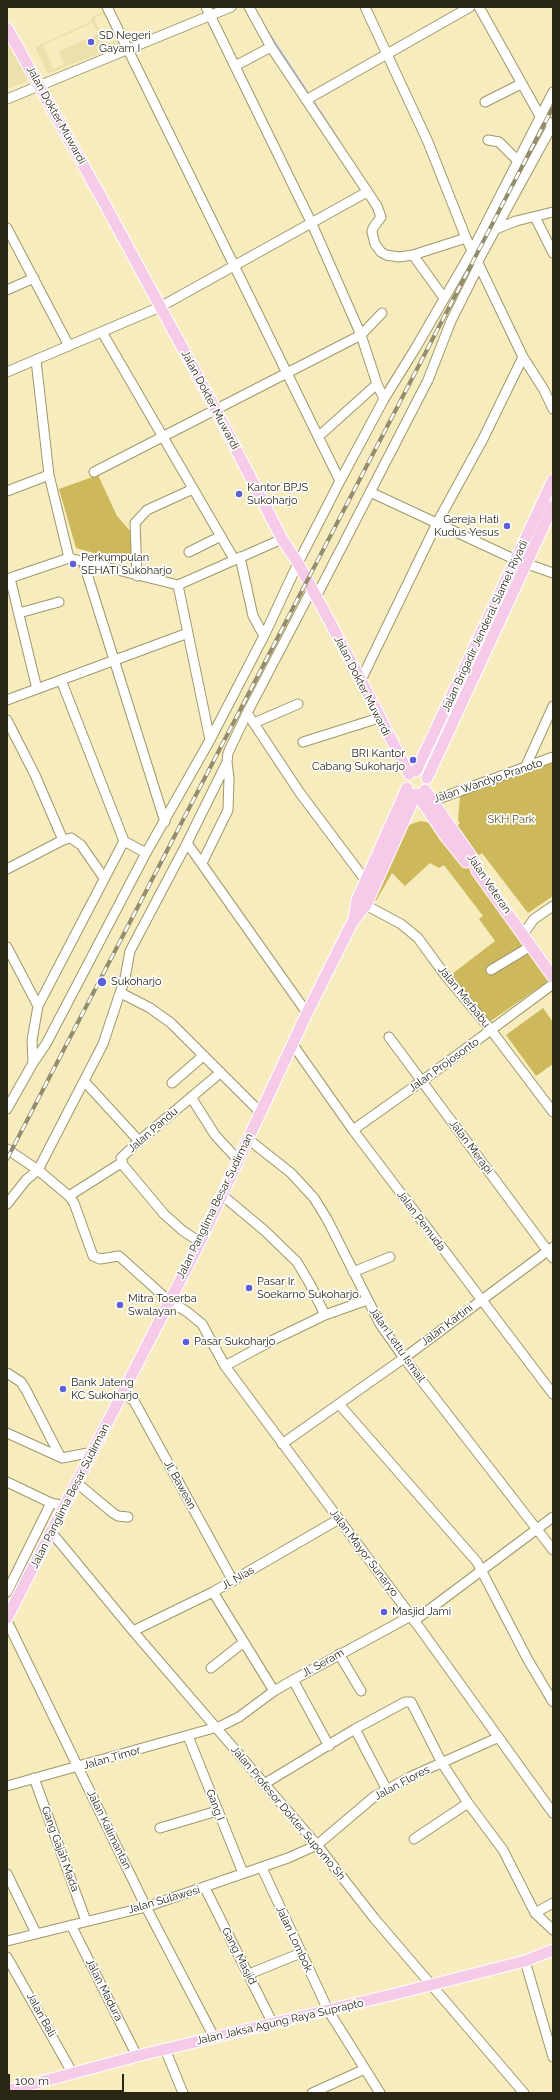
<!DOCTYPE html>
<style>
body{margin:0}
#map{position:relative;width:560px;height:2100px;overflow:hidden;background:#f6ecbd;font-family:Raleway,sans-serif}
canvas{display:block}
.frame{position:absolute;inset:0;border:8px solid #2a2715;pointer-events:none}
.scale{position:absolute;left:8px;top:2074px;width:116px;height:18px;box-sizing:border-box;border:2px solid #2a2715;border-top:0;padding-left:5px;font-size:12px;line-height:14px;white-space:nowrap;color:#2a2715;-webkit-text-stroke:3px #fff;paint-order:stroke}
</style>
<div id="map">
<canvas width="560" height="2100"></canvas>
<div class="frame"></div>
<div class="scale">100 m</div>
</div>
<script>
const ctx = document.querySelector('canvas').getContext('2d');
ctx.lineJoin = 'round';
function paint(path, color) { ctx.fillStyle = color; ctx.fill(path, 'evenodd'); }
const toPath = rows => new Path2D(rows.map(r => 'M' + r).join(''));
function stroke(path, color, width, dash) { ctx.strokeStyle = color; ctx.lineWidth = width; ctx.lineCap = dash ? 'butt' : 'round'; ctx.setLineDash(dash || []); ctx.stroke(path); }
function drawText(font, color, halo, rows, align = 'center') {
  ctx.font = font + ' Raleway,sans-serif'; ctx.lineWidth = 3.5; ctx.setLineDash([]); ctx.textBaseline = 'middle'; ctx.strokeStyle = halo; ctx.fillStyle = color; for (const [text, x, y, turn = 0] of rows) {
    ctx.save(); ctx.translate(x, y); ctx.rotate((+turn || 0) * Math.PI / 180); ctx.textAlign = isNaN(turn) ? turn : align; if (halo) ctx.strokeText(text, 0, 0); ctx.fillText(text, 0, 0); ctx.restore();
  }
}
paint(toPath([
 [106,10,122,44,48,74,35,47,92,21,91,18],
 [105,14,116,40,105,45,94,18],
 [93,23,98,34,59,51,64,64,53,69,43,45],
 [7,32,29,73,27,81,7,89]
]), '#ece0ab');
paint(toPath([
 [98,475,117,516,138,540,141,566,76,548,59,489],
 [553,758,553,896,528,913,482,853,475,858,455,828,460,823,458,820,460,796],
 [420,821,445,825,551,979,488,1023,452,974,495,941,479,919,483,916,444,865,439,868,430,863,405,886,392,873,376,901,366,897,406,826],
 [543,1008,553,1022,553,1064,536,1076,506,1035]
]), '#cdb95b');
stroke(toPath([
 [265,28,339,141]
]), '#b1baf8', 2.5);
const minor = toPath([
 [107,7,340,481],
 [206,7,312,224,361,335,377,384,384,399],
 [249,7,271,47,377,206,381,217,373,228,372,232,375,244,381,252,386,255,399,257,413,255,466,238],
 [365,7,428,142,466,238,523,357,544,390,553,409],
 [479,7,540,116,553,125],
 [235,66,271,47],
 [7,99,231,7],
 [306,100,470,7],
 [485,102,521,84],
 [488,140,499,142,518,161],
 [535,217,553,253],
 [7,228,69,346],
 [496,229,516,221,553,212],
 [413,255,444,298],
 [478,261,553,124],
 [7,290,34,278],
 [102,332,234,559],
 [36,360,49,475,69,558],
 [7,372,160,307,367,192],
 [318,437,377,384],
 [94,472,361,335,382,313],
 [7,491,49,475],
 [370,492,516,560,553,573],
 [189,552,221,536],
 [240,557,253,616,264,636],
 [83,561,165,822],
 [137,576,135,523,147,510,193,489],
 [10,578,37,689],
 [7,579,69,558,178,585,282,539],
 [178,585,210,740],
 [316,597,428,380,451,321,479,265],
 [19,613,59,602],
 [61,680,124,841,146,853],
 [361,680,437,523,483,439,523,357],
 [7,700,188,633],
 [247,713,300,793,369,885],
 [7,720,35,775,63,840],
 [254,723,298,704],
 [303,742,379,718],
 [525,768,553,706],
 [427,803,553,757],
 [187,843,307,1013],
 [202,863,228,810,229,778,227,762],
 [7,869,63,840,71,838,81,845,104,878],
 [360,902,401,924,418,938,445,975,491,1030,553,1112],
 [523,934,534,919,553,906],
 [7,947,38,1006],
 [491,970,531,946],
 [121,993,150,1008,171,1023,260,1112],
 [389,1037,553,1258],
 [293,1045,353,1130,553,1394],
 [33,1063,32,1040,38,1006,124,841],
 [84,1081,139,1141],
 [172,1083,203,1056],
 [191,1097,215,1135,238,1160],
 [7,1109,33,1063,46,1044,146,853,210,740,264,636,298,563,340,481,384,399,415,349,473,249,553,92],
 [353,1130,422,1081,553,984],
 [248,1139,291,1173,314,1198,327,1219,380,1324,404,1358,553,1550],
 [7,1149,38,1170,69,1196,74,1203,93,1256,100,1259,119,1256,169,1301,186,1311,202,1324,225,1366,411,1616,553,1813],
 [222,1195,265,1231,297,1262,310,1284,325,1315],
 [69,1196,121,1163],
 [7,1204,26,1180,38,1170,103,1044,125,978,130,951,187,843,227,762,228,753,247,713,312,589],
 [200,1242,183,1231,164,1214,123,1165,121,1158,139,1141,220,1073],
 [353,1272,390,1257],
 [225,1366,271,1341,325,1315,367,1300],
 [7,1373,21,1382,26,1390,60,1456],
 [123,1392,134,1401,233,1581],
 [339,1404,477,1562,528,1660,553,1702],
 [7,1433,62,1458,93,1452],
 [282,1444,404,1358,553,1247],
 [7,1482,51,1503,65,1506],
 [77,1483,113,1513,118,1516,128,1517],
 [52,1533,133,1631,317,1845,374,1918,524,2093],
 [7,1592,51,1503],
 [213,1592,274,1691],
 [7,1621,146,1907,214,2037],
 [414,1621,553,1517],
 [133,1631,213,1592,339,1519],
 [339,1654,361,1691],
 [211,1668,244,1642],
 [293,1680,329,1746],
 [355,1729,387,1790],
 [188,1736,243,1873],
 [34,1778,86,1921],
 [264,1784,355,1729,405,1702,411,1702,442,1763,468,1803,503,1850,535,1913,553,1930],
 [7,1786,221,1726,239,1717,274,1691,293,1680,411,1616],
 [160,1828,217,1811],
 [414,1839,468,1803],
 [262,1868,328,2010,380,2093],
 [7,1874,36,1933],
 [205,1888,273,2024],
 [535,1913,553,1903],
 [71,1925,137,2056],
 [7,1941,146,1907,288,1858,317,1845,375,1796,412,1776,497,1738],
 [7,1957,73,2074],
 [525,1961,553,2057],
 [249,1974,301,1953],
 [165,2049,183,2093],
 [312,2093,365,2069]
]);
const major = toPath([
 [7,28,101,197,216,410,282,539,298,563,361,680,409,774],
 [416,771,553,480],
 [427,778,553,506],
 [425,790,473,859,477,871,553,977],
 [417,794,446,837,466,862],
 [354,919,357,900,407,788],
 [7,1618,200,1242,307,1013,353,921,366,905,416,794],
 [7,2091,137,2056,403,1992,525,1961,553,1950]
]);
stroke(minor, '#a0976b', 11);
stroke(major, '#fff', 13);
stroke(minor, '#fff', 9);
stroke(major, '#f5cbe9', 11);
const rail = toPath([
 [7,1159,553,107]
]);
stroke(rail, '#948d6c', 4);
stroke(rail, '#fff', 2.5, [8]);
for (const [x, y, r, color] of [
 [91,42,4,"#5c5fd7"],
 [239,494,4,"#5c5fd7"],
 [507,526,4,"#5c5fd7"],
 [73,564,4,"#5c5fd7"],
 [413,760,4,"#5c5fd7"],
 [102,982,5,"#5c5fd7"],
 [249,1288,4,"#5c5fd7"],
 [120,1305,4,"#5c5fd7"],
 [186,1342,4,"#5c5fd7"],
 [63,1389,4,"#5c5fd7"],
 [384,1612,4,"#5c5fd7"]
]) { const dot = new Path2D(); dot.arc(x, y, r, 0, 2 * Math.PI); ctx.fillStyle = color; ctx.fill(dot); stroke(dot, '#fff', 1.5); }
drawText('11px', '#2a2715', '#fff', [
 ["SD Negeri",99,36],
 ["Gayam I",99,49],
 ["Kantor BPJS",247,488],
 ["Sukoharjo",247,501],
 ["Gereja Hati",499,520,"right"],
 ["Kudus Yesus",499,533,"right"],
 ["Perkumpulan",81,558],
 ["SEHATI Sukoharjo",81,571],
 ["BRI Kantor",405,754,"right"],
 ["Cabang Sukoharjo",405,767,"right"],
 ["Sukoharjo",111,982],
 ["Pasar Ir.",257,1282],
 ["Soekarno Sukoharjo",257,1295],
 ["Mitra Toserba",128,1299],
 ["Swalayan",128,1312],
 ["Pasar Sukoharjo",194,1342],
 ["Bank Jateng",71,1383],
 ["KC Sukoharjo",71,1396],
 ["Masjid Jami",392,1612]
], 'left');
drawText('11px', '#2a2715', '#fff', [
 ["Jalan Dokter Muwardi",56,115,61],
 ["Jalan Dokter Muwardi",210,400,62],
 ["Jalan Brigadir Jenderal Slamet Riyadi",485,626,-65],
 ["Jalan Dokter Muwardi",362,686,63],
 ["Jalan Wandyo Pranoto",488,781,-19],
 ["Jalan Veteran",489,884,56],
 ["Jalan Merbabu",464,997,51],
 ["Jalan Projosonto",444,1065,-36],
 ["Jalan Pandu",153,1130,-41],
 ["Jalan Merapi",471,1147,53],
 ["Jalan Panglima Besar Sudirman",215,1206,-64],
 ["Jalan Pemuda",421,1221,53],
 ["Jalan Kartini",447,1325,-37],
 ["Jalan Lettu Ismail",397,1345,55],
 ["Jl. Bawean",180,1485,61],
 ["Jalan Panglima Besar Sudirman",70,1496,-63],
 ["Jalan Mayor Sunaryo",364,1553,53],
 ["Jl. Nias",238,1578,-30],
 ["Jl. Seram",323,1663,-29],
 ["Jalan Timor",112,1758,-16],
 ["Jalan Flores",402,1783,-28],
 ["Gang I",215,1805,69],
 ["Jalan Profesor Dokter Supomo Sh",288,1813,50],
 ["Jalan Kalimantan",109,1830,64],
 ["Gang Gajah Mada",60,1849,70],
 ["Jalan Sulawesi",164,1900,-16],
 ["Jalan Lombok",294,1939,65],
 ["Gang Masjid",239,1956,63],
 ["Jalan Madura",104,1990,63],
 ["Jalan Bali",41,2015,61],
 ["Jalan Jaksa Agung Raya Suprapto",280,2022,-13]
]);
drawText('11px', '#615623', '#fff', [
 ["SKH Park",511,820]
]);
</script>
